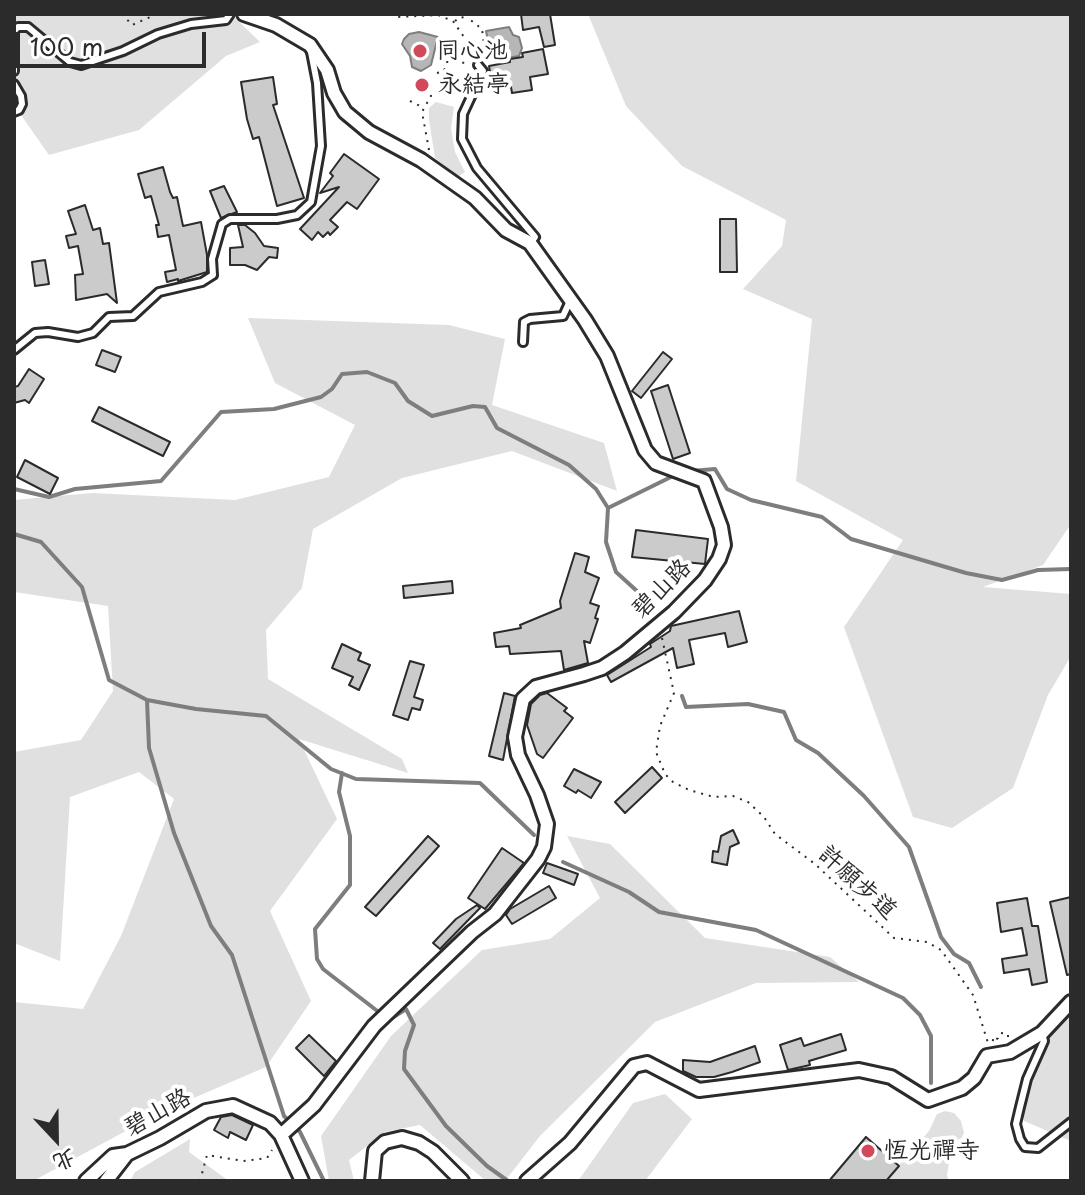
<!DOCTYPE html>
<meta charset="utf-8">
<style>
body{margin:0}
#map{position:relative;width:1085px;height:1195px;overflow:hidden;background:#fff;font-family:"Playpen Sans","LXGW WenKai TC",sans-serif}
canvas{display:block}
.frame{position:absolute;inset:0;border:16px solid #2b2b2b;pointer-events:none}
.north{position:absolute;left:16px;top:1099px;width:80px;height:80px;-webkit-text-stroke:6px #fff;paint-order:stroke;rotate:158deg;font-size:22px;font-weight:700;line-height:32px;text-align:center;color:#2b2b2b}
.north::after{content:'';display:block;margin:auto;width:28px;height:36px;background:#2b2b2b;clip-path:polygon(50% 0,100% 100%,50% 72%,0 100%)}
.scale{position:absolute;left:16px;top:32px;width:190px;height:36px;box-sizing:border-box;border:4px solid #2b2b2b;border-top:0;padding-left:10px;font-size:24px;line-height:28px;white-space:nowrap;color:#2b2b2b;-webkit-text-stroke:6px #fff;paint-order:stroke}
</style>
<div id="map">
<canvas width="1085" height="1195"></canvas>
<div class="frame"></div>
<div class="north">北</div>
<div class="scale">100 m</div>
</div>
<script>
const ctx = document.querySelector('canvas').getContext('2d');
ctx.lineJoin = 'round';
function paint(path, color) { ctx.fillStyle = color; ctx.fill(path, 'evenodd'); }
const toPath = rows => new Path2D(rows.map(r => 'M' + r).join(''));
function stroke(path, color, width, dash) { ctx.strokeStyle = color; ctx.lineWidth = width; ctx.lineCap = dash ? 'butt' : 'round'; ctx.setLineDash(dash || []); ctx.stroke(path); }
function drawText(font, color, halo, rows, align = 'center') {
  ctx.font = font + ' "Playpen Sans","LXGW WenKai TC",sans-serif'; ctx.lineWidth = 8; ctx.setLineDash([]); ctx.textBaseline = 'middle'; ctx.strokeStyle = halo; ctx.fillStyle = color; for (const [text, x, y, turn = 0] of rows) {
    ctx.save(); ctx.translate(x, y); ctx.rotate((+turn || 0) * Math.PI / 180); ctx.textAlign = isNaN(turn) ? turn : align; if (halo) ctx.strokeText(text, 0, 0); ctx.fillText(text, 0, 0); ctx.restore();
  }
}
paint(toPath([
 [14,14,231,14,260,42,226,56,139,130,49,155,14,105],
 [588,14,1071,14,1071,524,1043,565,983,587,1071,594,1071,656,1048,695,1013,788,952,828,913,817,844,627,903,540,796,481,812,319,743,289,782,246,786,220,682,166,626,106],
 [436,102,454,107,451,128,455,152,465,172,456,178,435,158,429,120,429,108],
 [248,318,449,325,505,339,492,405,604,443,617,491,512,451,402,478,313,529,302,588,266,630,268,679,402,759,408,773,299,739,337,819,270,911,311,1001,266,1067,161,1112,33,1181,14,1181,14,1002,83,1009,121,936,174,799,139,772,70,797,60,961,14,943,14,752,81,740,113,691,108,606,14,592,14,500,92,493,235,500,329,477,355,425,275,383],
 [567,836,610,844,705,938,830,957,859,982,756,983,655,1022,540,1136,505,1181,486,1181,420,1125,385,1132,349,1160,354,1181,329,1181,321,1136,391,1036,482,950,550,939,600,898],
 [1071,1006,1071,1141,1024,1121,1022,1105,1049,1036],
 [665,1094,692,1119,645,1181,578,1181,633,1103],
 [945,1111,954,1113,961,1121,964,1133,949,1163,947,1175,949,1181,885,1181,929,1131,937,1114],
 [190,1139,189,1152,229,1181,130,1181,135,1172]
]), '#e0e0e0');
const water = toPath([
 [509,27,513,35,519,37,522,48,519,56,496,60,491,56,486,31,509,27],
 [419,32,438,37,431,65,421,71,412,67,410,56,402,44,404,39,409,34,419,32]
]);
paint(water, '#b6b6b6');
stroke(water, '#7e7e7e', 2);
stroke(toPath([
 [691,471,715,469,727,489,751,500,822,517,851,539,966,573,1002,580,1038,570,1071,569],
 [14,489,49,497,75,489,161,481,221,412,274,409,321,397,332,389,342,374,367,372,395,383,408,401,432,416,473,406,485,407,497,428,569,465,596,489,608,508,606,542,616,572,638,592,647,613],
 [608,508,675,475],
 [14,534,41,542,82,587,109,680,147,700,196,709,266,716,331,769,356,779,480,783,534,835],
 [682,696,686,707,748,704,784,712,796,740,818,753,864,796,909,847,941,937,954,954,969,963,981,987],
 [147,700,149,748,174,833,211,926,232,955,284,1116,300,1132,324,1181],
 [342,773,339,792,350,836,350,885,315,929,317,959,323,969,389,1020,406,1009,414,1025,405,1051,404,1069,446,1126,487,1166,508,1181],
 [563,862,629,892,659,912,756,930,903,998,920,1015,931,1036,931,1083]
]), '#7e7e7e', 4);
const building = toPath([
 [521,14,550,14,555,45,544,47,539,27,523,30,521,14],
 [543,49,548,74,530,77,532,90,512,93,511,87,496,90,495,83,492,83,489,66,510,62,510,59,523,57,522,53,543,49],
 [273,77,277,104,273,105,304,198,277,206,259,137,253,139,247,119,241,82,273,77],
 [344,154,379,179,357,209,347,202,330,220,338,227,330,235,328,232,323,237,318,232,312,240,300,229,339,187,320,193,333,176,330,173,344,154],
 [163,167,170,192,173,198,177,197,183,226,201,222,207,255,207,272,178,281,178,279,167,282,165,272,176,270,169,235,158,237,156,225,159,225,151,196,145,198,138,174,163,167],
 [224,186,237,212,221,218,210,191,224,186],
 [85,205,93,230,100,228,103,244,109,243,117,303,107,294,76,300,75,275,83,274,78,246,69,248,66,236,76,234,68,211,85,205],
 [720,219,736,219,737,272,720,272,720,219],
 [238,225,245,225,255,233,264,246,278,248,277,258,269,257,257,270,245,265,230,265,230,248,243,247,238,225],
 [45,260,49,284,35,286,32,262,45,260],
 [102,350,121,357,115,372,96,365,102,350],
 [663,352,672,359,641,398,632,391,663,352],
 [29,369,44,379,29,403,25,400,14,403,14,387,18,386,29,369],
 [668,385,690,453,673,459,651,391,668,385],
 [99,407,170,442,163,456,92,421,99,407],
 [25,460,58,478,50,494,17,477,25,460],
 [636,530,708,539,705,564,632,557,636,530],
 [575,553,589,557,585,572,599,578,590,603,599,606,595,618,598,619,590,643,584,641,588,663,564,670,561,651,510,654,509,646,496,647,494,633,521,628,520,625,561,608,560,601,575,553],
 [452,581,453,593,404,598,403,586,452,581],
 [739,611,747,642,728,647,725,633,689,640,694,664,677,668,673,648,611,682,607,675,651,647,650,644,670,631,671,626,739,611],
 [342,644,361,653,358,660,370,665,359,690,349,685,353,677,332,668,342,644],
 [410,661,424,665,414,697,423,700,420,710,412,708,408,720,393,715,410,661],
 [504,693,515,696,503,760,489,756,504,693],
 [547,693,567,708,564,711,573,718,543,758,537,754,527,725,531,704,540,695,547,693],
 [652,767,662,778,625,813,615,802,652,767],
 [574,769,601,782,591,798,578,790,576,793,564,786,574,769],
 [733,830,739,843,730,847,727,865,712,862,713,851,718,852,721,836,733,830],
 [428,836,439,846,376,916,365,907,428,836],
 [502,848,524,863,485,909,468,898,502,848],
 [547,863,578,874,574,885,543,873,547,863],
 [549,886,556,898,512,924,506,915,510,909,549,886],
 [1071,897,1071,974,1067,975,1050,902,1071,897],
 [1027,898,1032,926,1038,926,1047,982,1032,985,1029,969,1004,973,1002,959,1027,955,1022,928,1001,932,997,903,1027,898],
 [477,905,480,908,440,949,433,943,456,919,477,905],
 [841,1034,846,1050,809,1061,810,1065,788,1070,780,1045,801,1038,804,1046,841,1034],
 [309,1035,336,1061,324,1076,296,1048,309,1035],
 [755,1046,760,1062,732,1072,714,1077,696,1077,683,1071,683,1060,710,1062,755,1046],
 [232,1115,253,1125,246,1140,230,1132,228,1138,214,1130,221,1117,232,1115],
 [866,1137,899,1166,886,1181,829,1181,866,1137]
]);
paint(building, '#cbcbcb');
stroke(building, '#2b2b2b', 2);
const lane = toPath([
 [14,31,18,27,28,27,70,62,81,65,123,51,158,34,191,24,226,20,230,14],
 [478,65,483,71,463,114,462,139,477,168,535,237,530,243],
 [14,69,14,71],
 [14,84,21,96,22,104,19,110,14,112],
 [523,342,524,322,530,319,563,316,570,301],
 [14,350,35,333,48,332,78,337,93,333,109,317,133,316,159,292,202,282,213,275,212,259,222,224,230,219,277,219,297,215,311,202,321,146,317,83,311,52],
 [1042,1033,1044,1041,1027,1079,1020,1107,1016,1124,1020,1139,1025,1147,1038,1148,1071,1122]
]);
const street = toPath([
 [244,14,276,25,310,45,327,70,334,93,345,112,369,132,421,160,475,198,506,230,530,243,585,320,607,356,645,450,656,463,704,481,721,527,724,545,719,559,705,580,674,612,625,653,602,668,584,674,536,687,523,699,515,737,518,755,537,795,547,824,544,847,538,859,495,914,472,932,374,1026,314,1105,281,1135],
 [86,1181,113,1156,127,1154],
 [106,1181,127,1154,160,1138,206,1111,233,1106,270,1123,281,1135,302,1181],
 [372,1181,375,1151,385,1142,402,1138,419,1143,433,1152,462,1181],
 [527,1181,570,1143,634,1066,647,1063,699,1090,859,1070,891,1077,928,1100,962,1088,974,1078,987,1056,1010,1052,1042,1033,1071,1002]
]);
stroke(lane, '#2b2b2b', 12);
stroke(street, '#2b2b2b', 18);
stroke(toPath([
 [122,14,132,25,157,14],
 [391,14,397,17,438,15,453,21,466,40,468,51,460,59,445,57,439,58,440,61],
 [468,14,468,18,482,29,485,51,483,57],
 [455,21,460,17,467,18],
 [437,73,444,71,447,62,470,63],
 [410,101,422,107],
 [429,150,422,112,431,96,429,87],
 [662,638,674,693,660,726,656,752,665,774,673,782,689,790,714,797,733,796,748,802,764,817,775,834,815,864,894,938,927,942,941,950,973,995,988,1043],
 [1001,1033,1008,1034,1008,1038],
 [992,1040,998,1041,998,1039,995,1038],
 [200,1181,207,1155,243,1161,267,1158,272,1150]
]), '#2b2b2b', 2, [2, 6]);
stroke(lane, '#fff', 6);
stroke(street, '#fff', 12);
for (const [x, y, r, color] of [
 [420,51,8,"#d1495b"],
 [422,85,8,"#d1495b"],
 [868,1151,8,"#d1495b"]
]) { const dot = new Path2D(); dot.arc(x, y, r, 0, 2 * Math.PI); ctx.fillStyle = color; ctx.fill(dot); stroke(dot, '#fff', 3); }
drawText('24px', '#2b2b2b', '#fff', [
 ["同心池",436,51],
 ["永結亭",438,85],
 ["恆光禪寺",884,1151]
], 'left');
drawText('24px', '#2b2b2b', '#fff', [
 ["碧山路",662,589,-45],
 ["許願步道",857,883,42],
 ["碧山路",158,1113,-29]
]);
</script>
